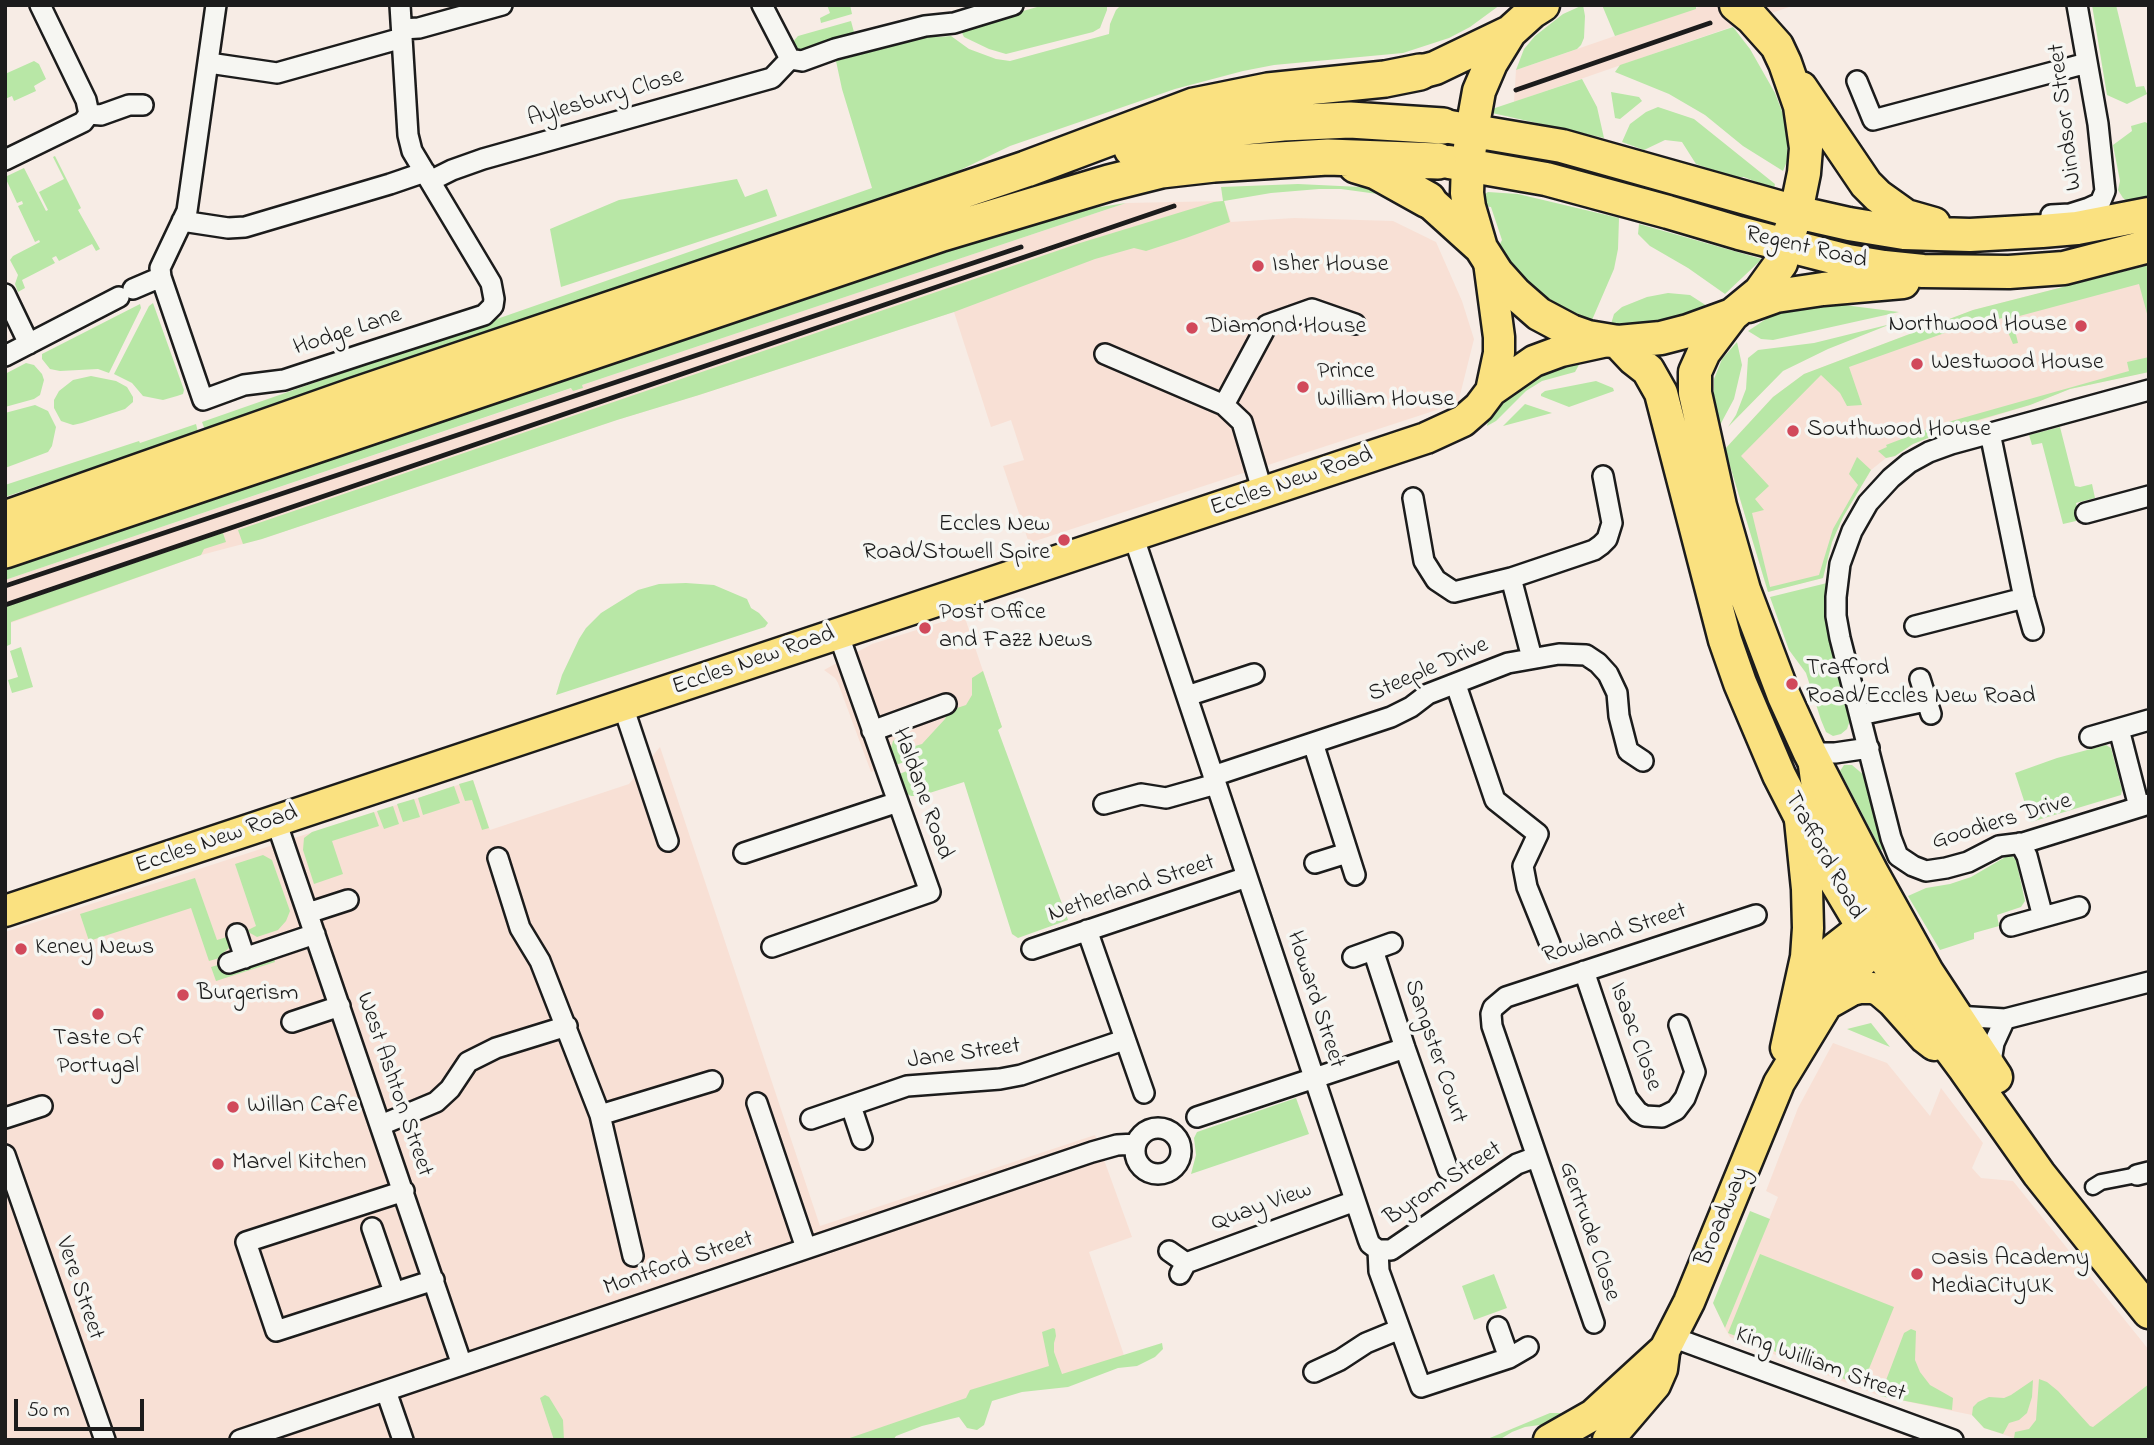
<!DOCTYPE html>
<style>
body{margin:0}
#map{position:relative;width:2154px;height:1445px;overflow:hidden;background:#f7ece5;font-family:"Indie Flower",sans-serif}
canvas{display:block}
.frame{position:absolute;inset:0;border:7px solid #1c1c1c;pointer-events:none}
.scale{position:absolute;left:14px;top:1399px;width:130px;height:32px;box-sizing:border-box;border:4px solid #1c1c1c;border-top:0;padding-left:9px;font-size:21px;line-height:24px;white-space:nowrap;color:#1c1c1c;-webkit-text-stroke:5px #f6f6f2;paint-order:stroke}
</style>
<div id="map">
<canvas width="2154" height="1445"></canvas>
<div class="frame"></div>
<div class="scale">50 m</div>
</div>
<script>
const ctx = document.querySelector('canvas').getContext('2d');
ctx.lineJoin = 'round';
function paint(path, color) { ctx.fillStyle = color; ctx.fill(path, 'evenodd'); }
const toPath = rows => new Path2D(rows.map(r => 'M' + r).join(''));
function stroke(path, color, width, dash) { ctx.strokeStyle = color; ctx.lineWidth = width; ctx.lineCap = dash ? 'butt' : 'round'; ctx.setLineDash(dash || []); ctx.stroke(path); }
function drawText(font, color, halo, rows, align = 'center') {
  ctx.font = font + ' "Indie Flower",sans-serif'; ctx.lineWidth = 7; ctx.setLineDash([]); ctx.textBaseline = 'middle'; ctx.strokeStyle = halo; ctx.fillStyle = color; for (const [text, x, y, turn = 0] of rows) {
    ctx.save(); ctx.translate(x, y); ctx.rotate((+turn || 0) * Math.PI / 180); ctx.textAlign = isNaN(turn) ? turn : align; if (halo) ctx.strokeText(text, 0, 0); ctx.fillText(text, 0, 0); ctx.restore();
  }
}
paint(toPath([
 [1705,5,1795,5,1514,102,1516,70],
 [1224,201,1231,222,1294,218,1393,221,1436,242,1462,301,1474,339,1458,403,1029,543,1003,466,1024,460,1011,420,991,427,954,312,699,395,617,420,262,539,201,555,5,625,5,580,572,388,573,391,582,385,1126,203],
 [2149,265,2149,372,2070,389,2030,405,1933,435,1913,444,1895,456,1886,458,1871,470,1843,517,1832,542,1823,578,1768,592,1725,449,1773,397,1804,374,1973,310],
 [964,615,1002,727,871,772,838,683,835,678,824,670,872,644],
 [660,747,820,1226,1095,1135,1132,1237,1089,1252,1127,1364,991,1398,862,1440,5,1440,5,932,473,780,490,830,629,784],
 [1833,1043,1887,1063,1930,1116,1941,1088,1983,1143,1972,1168,1981,1178,2013,1181,2149,1350,2149,1440,2020,1440,1984,1428,1972,1415,1880,1396,1730,1337,1725,1328,1778,1197,1766,1191,1798,1108]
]), '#f8e0d5');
paint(toPath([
 [827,5,850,5,852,14,821,23,820,18,830,13],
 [1044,5,1107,5,1107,10,1100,28,1093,32,1006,54,989,49,964,37,960,29],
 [1121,5,1500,5,1470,27,1449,38,1403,53,1274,65,1243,71,1175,89,1010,146,950,175,442,347,205,430,202,422,872,188,842,89,836,61,931,36,940,37,951,36,969,49,996,59,1010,61,1109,34,1110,24,1116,10],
 [1583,5,1585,16,1584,38,1581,45,1577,49,1516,70,1524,49,1535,36,1563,14],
 [1602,5,1696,5,1696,9,1615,36],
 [2092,5,2116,5,2136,87,2144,86,2147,94,2127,104,2107,95],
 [851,21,855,36,805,50,797,49,790,45,798,36],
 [1733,27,1750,49,1775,93,1786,122,1788,159,1783,171,1743,146,1705,115,1669,94,1615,72,1620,65],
 [34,61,39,64,46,79,34,86,36,91,14,101,12,96,5,99,5,74],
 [1582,79,1597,107,1604,138,1492,113,1492,109],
 [1611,92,1639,97,1642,101,1620,119,1615,118],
 [1658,107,1694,119,1775,184,1774,189,1744,177,1733,177,1696,164,1682,142,1665,140,1644,150,1622,142,1630,124,1646,112],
 [2145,122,2149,124,2149,197,2127,201,2123,198,2118,190,2120,181,2113,145,2132,131,2131,126],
 [55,156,81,208,78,210,100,249,96,251,92,244,59,261,56,256,52,258,55,263,22,280,25,288,18,292,15,284,18,275,10,260,13,256,40,242,39,240,35,242,18,206,23,204,22,201,17,203,5,177,24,168,46,211,48,210,39,192,64,179,53,157],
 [737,179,745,197,767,189,777,216,561,287,550,229,619,200],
 [1298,184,1361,187,1386,191,1385,195,1341,189,1319,189,1271,193,1224,201,1230,222,1186,238,1146,251,1134,248,1095,259,954,312,699,395,617,420,262,539,243,544,238,530,1080,243,1214,202,1223,201,1221,187],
 [1488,192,1518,194,1619,218,1618,249,1614,269,1592,320,1563,308,1536,290,1515,269,1499,246,1502,240,1491,207,1484,206,1485,194],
 [1126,203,582,385,583,388,573,391,571,388,5,580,5,570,1036,222,1081,210],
 [1639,224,1762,259,1725,294,1688,268,1650,246,1638,234],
 [2149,265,2149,321,2139,284,2012,318,2018,343,2013,344,2002,318,1978,325,1979,330,1974,332,1970,324,1849,367,1862,405,1847,406,1840,393,1821,375,1741,456,1769,486,1755,499,1764,510,1752,513,1770,587,1819,575,1833,529,1858,485,1849,474,1857,457,1871,470,1843,517,1832,542,1823,578,1768,592,1725,449,1773,397,1804,374,1973,310],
 [1668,293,1690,295,1707,306,1686,318,1661,325,1634,326,1611,324,1614,314,1622,307,1647,297],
 [153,303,184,390,183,394,177,396,163,400,143,396,132,383,114,374,149,306],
 [1828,303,1899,312,1773,340,1761,339,1748,331,1772,315,1786,309],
 [140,304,141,308,109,373,98,369,60,371,50,369,42,359,42,354],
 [1891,324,1828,349,1783,371,1728,427,1736,415,1746,389,1748,358,1758,350,1814,343],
 [1737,342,1742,365,1734,399,1720,425,1714,402,1714,379,1722,359],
 [2149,357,2149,372,2070,389,2030,405,1961,425,1913,444,1895,456,1886,458,1878,451,1887,447,1886,445,1941,424,2129,371,2127,362],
 [26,363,34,365,42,374,44,380,40,395,34,399,5,407,5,374],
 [1570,363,1580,363,1575,372,1542,381,1526,391,1496,421,1487,426,1488,421,1517,385,1532,376],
 [91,376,116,381,127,387,133,397,133,402,125,409,82,423,73,425,61,421,54,408,54,400,59,391,73,380],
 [1596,381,1613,388,1614,391,1569,407,1541,396,1541,394,1545,391],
 [1525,404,1552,413,1503,426],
 [35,405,48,411,56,427,52,446,48,452,5,468,5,413],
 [196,424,198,432,5,497,5,485,139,441,140,443],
 [2060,427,2075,486,2080,487,2092,484,2095,498,2076,503,2079,514,2076,521,2063,524,2042,443,2032,445,2029,435],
 [223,533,226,542,204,549,201,555,11,622,11,644,5,647,5,607],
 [686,583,714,585,747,599,751,608,759,613,768,623,765,627,556,695,562,675,579,639,586,628,601,613,638,590,659,584],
 [1827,583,1829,612,1851,707,1850,720,1847,729,1841,734,1833,736,1826,732,1821,720,1806,673,1789,650,1770,597],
 [21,647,33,687,12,693,8,680,18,677,10,651],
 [983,671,1002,727,998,730,1068,920,1018,938,1012,934,964,782,920,796,911,796,905,793,897,775,909,770,905,762,895,765,891,748,893,741,898,737,900,743,905,746,915,746,922,744,945,719,948,711,966,705,972,695,972,678],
 [2106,745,2111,748,2122,790,2121,795,2031,822,2015,773,2057,758],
 [1844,765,1852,765,1865,776,1884,849,1881,850,1840,771],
 [473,780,489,828,482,830,472,800,465,801,459,784],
 [454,786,460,803,423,815,418,798],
 [414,799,420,817,403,822,397,804],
 [393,806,399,824,384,829,377,811],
 [374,812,379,826,332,841,343,874,314,884,303,850,304,838,312,832],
 [263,855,272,860,290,911,286,921,278,930,257,937,250,933,248,930,256,926,235,864],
 [2007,856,2012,856,2016,860,2025,901,2021,907,1997,915,1999,926,1974,933,1974,939,1940,950,1908,896,1926,888,1950,884,1971,877],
 [195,878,217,940,230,936,229,948,222,954,223,957,209,961,191,908,89,941,80,914],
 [273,956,275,962,216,981,211,967,225,963],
 [1871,1023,1890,1047,1847,1029],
 [1296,1098,1309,1134,1191,1174,1196,1155,1194,1138,1197,1132],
 [1750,1211,1770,1219,1725,1328,1713,1303],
 [1760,1254,1894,1307,1862,1386,1728,1333],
 [1494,1274,1507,1308,1474,1320,1462,1286],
 [1053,1328,1055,1329,1056,1336,1054,1343,1054,1352,1062,1374,1162,1343,1163,1349,1155,1357,1137,1366,1118,1368,1068,1387,1022,1392,992,1401,984,1425,977,1430,967,1428,959,1417,922,1426,896,1436,893,1440,844,1440,966,1398,970,1390,1049,1366,1042,1332],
 [1911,1329,1916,1331,1915,1360,1920,1372,1930,1385,1953,1398,1952,1410,1880,1396,1904,1333],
 [2039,1379,2047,1382,2058,1391,2090,1426,2093,1427,2149,1384,2149,1440,2020,1440,2014,1438,2015,1432,2029,1429,2036,1420],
 [2033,1380,2032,1397,2027,1413,2019,1420,2009,1423,2003,1434,1984,1428,1972,1415,1973,1407,1978,1402,1989,1397,2004,1398,2011,1395],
 [545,1395,549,1397,563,1420,564,1440,554,1440,540,1398],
 [1550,1413,1560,1413,1565,1416,1561,1422,1525,1427,1512,1432,1499,1440,1485,1440]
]), '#b8e7a6');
const pedestrian = toPath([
 [2093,1187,2101,1182,2137,1175]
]);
const minor = toPath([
 [216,5,187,211,160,268,161,277,203,400,244,385,284,380,363,354,484,315,493,306,494,299,491,283,412,151,408,135,400,5],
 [762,5,790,59,802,61,835,49,925,26,954,23,1013,5],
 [402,29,419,28,502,5],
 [209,63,277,73,402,38],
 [1857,81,1873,120,2087,63],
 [89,114,101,115,129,105,143,105],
 [5,160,83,122,89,114,86,100,40,5],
 [430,181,452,170,483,159,772,78,790,59],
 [2051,215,2070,214,2089,208,2100,203,2105,191,2098,124,2077,5],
 [182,221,228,228,245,227,390,184,425,172],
 [133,289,161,277],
 [5,294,29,344],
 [1105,354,1224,405],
 [5,356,119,297],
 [2149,390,1951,444,1929,452,1909,463,1891,478,1868,503,1852,531,1840,564,1836,597,1836,616,1840,638,1891,838,1898,856,1913,866,1926,871,1946,868,1968,862,1999,846,2023,843,2149,804],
 [1990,433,2024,598,2033,630],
 [1263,493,1242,422,1224,405,1267,325,1312,309,1355,324],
 [1413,498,1424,561,1436,580,1454,592,1511,578,1594,550,1601,545,1607,539,1612,523,1603,476],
 [2086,513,2149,496],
 [1133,535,1368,1239,1370,1244,1378,1250],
 [1511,578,1532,658],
 [1915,626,2024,598],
 [1920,679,1931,714],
 [1456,685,1495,800,1538,834,1523,866,1527,887,1550,944],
 [1187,696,1254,674],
 [623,706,668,841],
 [1860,715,1926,701],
 [2119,729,2139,807],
 [872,731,946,704],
 [2090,737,2149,720],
 [1313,743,1355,875],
 [1810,753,1835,753,1869,748],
 [1213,776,1391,717,1411,707,1428,694,1508,663,1559,654,1586,655,1598,663,1608,674,1617,693,1619,716,1628,751,1643,761],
 [1104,804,1141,794,1166,798,1216,784],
 [276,821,462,1365],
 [2020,843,2027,856,2043,917],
 [744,853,898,802],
 [498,858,520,928,540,961,600,1115,633,1256],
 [1315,863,1347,853],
 [308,913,348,900],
 [2011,926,2079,907],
 [1087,930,1144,1093],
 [237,934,245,958],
 [772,947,930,892,838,633],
 [1032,949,1247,877],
 [1373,950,1405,1048,1448,1170],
 [1353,957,1392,943],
 [229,963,315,934],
 [1584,971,1627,1098,1638,1112,1645,1116,1662,1117,1676,1110,1685,1098,1695,1072,1679,1025],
 [1956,1016,2005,1019,2149,982],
 [292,1022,340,1006],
 [1990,1068,1994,1043,2005,1019],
 [757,1103,806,1248],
 [851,1106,862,1139],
 [600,1115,712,1081],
 [1197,1117,1405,1048],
 [5,1118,42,1106],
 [811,1119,907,1086,1000,1079,1021,1075,1124,1040],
 [381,1125,436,1102,450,1089,468,1062,496,1048,567,1026],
 '1135 1151a23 23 0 1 1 46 0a23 23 0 1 1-46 0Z',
 [5,1155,105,1440],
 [2137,1175,2149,1172],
 [404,1191,246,1242,276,1331,434,1280],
 [372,1228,394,1292],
 [1378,1250,1379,1271,1421,1387,1509,1358,1528,1347],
 [1378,1250,1391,1250,1517,1164,1536,1157],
 [1169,1251,1186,1263,1180,1274],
 [1186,1263,1355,1201],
 [1594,1323,1492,1026,1491,1014,1493,1008,1506,997,1756,915],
 [1498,1327,1509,1358],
 [1672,1337,1953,1440],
 [1314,1372,1340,1360,1366,1343,1400,1329],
 [386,1391,403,1440],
 [240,1440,1092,1152,1117,1145,1136,1144]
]);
const primary = toPath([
 [1489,262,1499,337,1499,353,1491,391],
 [5,911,1426,438,1463,421,1479,407,1491,391,1534,361,1561,351,1607,341],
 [1810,998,1827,961,1834,949,1875,917,1882,914],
 [1829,1003,1852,990,1860,988,1873,988,1880,991,1893,1002,1925,1038,1934,1045],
 [1786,1048,1806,957,1808,928,1807,889,1800,820],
 [1549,1440,1593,1415,1665,1349,1689,1302,1779,1083,1827,1004,1847,977,1876,947,1875,917,1820,810,1814,765],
 [1608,1440,1655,1385,1662,1369,1664,1353]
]);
const trunk = toPath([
 [1543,5,1532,12,1510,32,1491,63,1479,91,1472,130,1468,164,1467,193,1469,207,1481,248,1497,273,1515,293,1539,314,1571,331,1588,337,1618,342,1661,338,1688,331,1732,315,1760,292,1781,263,1796,212,1804,173,1806,148,1800,106,1785,63,1777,46,1752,18,1736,5],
 [1420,72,1435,68,1510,32],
 [1801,88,1866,184,1878,196,1906,216,1934,224],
 [1450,127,1562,146,1796,212,1849,224,1904,233,1970,235,2042,231,2077,228,2149,214],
 [1449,162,1546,179,1668,212,1739,233,1848,261,1884,267,1923,271,2009,272,2064,268,2149,246],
 [1428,200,1480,247],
 [1748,306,1776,296,1823,289,1903,282],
 [1732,315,1704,352,1695,372,1695,393,1720,506,1744,590,1784,696,1810,753,1872,873,1927,972,1996,1077],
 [1618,342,1634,359,1648,370,1661,393,1725,640,1740,683,1779,775,1820,855,1863,927,1907,991,1965,1069,2039,1174,2149,1312]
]);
const motorway = toPath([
 [1132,149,1223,129,1283,123,1350,120,1443,126],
 [1356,165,1376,171,1428,200],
 [5,519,354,396,1026,169,1194,106,1268,91,1385,79,1420,72],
 [5,550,942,233,1109,183,1161,170,1214,164,1328,157,1438,161]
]);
stroke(pedestrian, '#1c1c1c', 19);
stroke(minor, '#1c1c1c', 24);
stroke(primary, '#1c1c1c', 35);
stroke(trunk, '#1c1c1c', 37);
stroke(motorway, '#1c1c1c', 40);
stroke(pedestrian, '#f6f6f2', 14);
stroke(minor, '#f6f6f2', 19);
stroke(primary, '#fae180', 30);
stroke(trunk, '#fae180', 32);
stroke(motorway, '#fae180', 35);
stroke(toPath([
 [1516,90,1710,23],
 [5,586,1021,247],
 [5,605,1174,206]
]), '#1c1c1c', 5);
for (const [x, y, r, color] of [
 [1258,266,7,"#d1495b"],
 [2081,326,7,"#d1495b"],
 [1192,328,7,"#d1495b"],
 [1917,364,7,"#d1495b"],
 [1303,387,7,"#d1495b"],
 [1793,431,7,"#d1495b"],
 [1064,540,7,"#d1495b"],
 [925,628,7,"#d1495b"],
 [1792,684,7,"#d1495b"],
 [21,949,7,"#d1495b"],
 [183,995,7,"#d1495b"],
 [98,1014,7,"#d1495b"],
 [233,1107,7,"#d1495b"],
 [218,1164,7,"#d1495b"],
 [1917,1274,7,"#d1495b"]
]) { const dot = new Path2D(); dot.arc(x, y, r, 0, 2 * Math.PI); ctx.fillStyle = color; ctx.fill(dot); stroke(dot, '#f6f6f2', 2.5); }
drawText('24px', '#1c1c1c', '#f6f6f2', [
 ["Aylesbury Close",606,99,-16],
 ["Windsor Street",2067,117,-97],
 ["Regent Road",1806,249,13],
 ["Hodge Lane",348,333,-18],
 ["Eccles New Road",1292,483,-19],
 ["Eccles New Road",754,662,-19],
 ["Steeple Drive",1429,671,-24],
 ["Haldane Road",921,794,70],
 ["Goodiers Drive",2002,823,-17],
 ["Eccles New Road",217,841,-19],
 ["Trafford Road",1823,856,61],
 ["Netherland Street",1132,890,-18],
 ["Rowland Street",1615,935,-18],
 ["Howard Street",1314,1000,72],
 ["Isaac Close",1634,1037,70],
 ["Sangster Court",1434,1052,71],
 ["Jane Street",964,1055,-8],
 ["West Ashton Street",393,1085,71],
 ["Byrom Street",1444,1185,-33],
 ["Quay View",1262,1208,-20],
 ["Broadway",1724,1217,-67],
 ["Gertrude Close",1588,1232,71],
 ["Montford Street",679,1265,-19],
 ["Vere Street",78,1289,71],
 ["King William Street",1820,1366,20]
]);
drawText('24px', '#1c1c1c', '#f6f6f2', [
 ["Isher House",1272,266],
 ["Northwood House",2067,326,"right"],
 ["Diamond House",1206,328],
 ["Westwood House",1931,364],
 ["Prince",1317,373],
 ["William House",1317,401],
 ["Southwood House",1807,431],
 ["Eccles New",1050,526,"right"],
 ["Road/Stowell Spire",1050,554,"right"],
 ["Post Office",939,614],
 ["and Fazz News",939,642],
 ["Trafford",1806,670],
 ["Road/Eccles New Road",1806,698],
 ["Keney News",35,949],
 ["Burgerism",197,995],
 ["Taste Of",98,1040,"center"],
 ["Portugal",98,1068,"center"],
 ["Willan Cafe",247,1107],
 ["Marvel Kitchen",232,1164],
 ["Oasis Academy",1931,1260],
 ["MediaCityUK",1931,1288]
], 'left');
</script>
